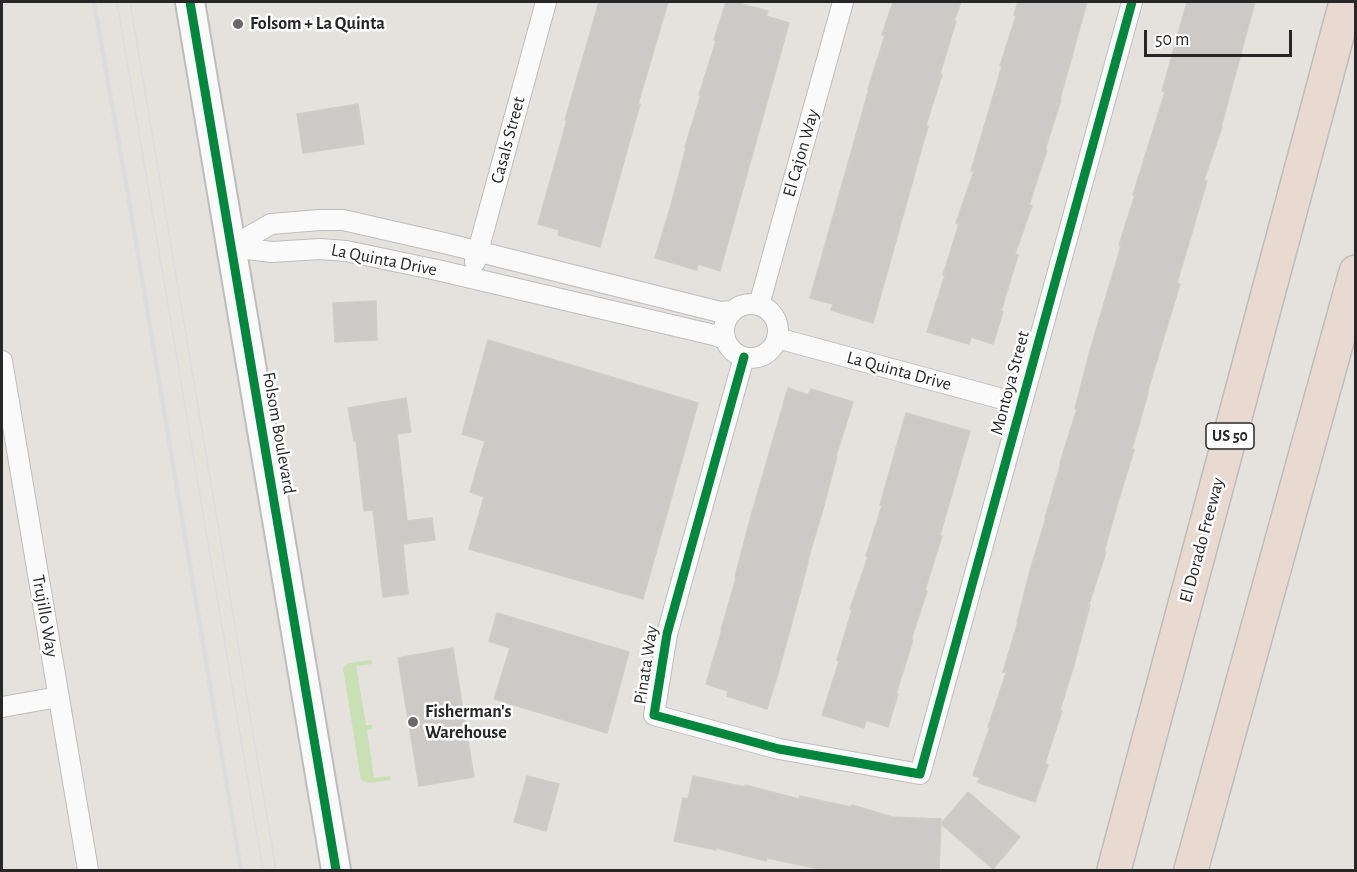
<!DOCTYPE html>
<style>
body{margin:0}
#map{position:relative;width:1357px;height:872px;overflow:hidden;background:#e5e1dc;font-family:"Alegreya Sans",sans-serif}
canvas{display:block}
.frame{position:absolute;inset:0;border:3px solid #272727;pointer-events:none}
.scale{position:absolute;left:1144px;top:30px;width:148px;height:27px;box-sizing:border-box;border:3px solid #272727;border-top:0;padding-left:8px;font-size:18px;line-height:21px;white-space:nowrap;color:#272727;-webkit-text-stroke:4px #fff;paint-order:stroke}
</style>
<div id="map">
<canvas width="1357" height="872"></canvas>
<div class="frame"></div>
<div class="scale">50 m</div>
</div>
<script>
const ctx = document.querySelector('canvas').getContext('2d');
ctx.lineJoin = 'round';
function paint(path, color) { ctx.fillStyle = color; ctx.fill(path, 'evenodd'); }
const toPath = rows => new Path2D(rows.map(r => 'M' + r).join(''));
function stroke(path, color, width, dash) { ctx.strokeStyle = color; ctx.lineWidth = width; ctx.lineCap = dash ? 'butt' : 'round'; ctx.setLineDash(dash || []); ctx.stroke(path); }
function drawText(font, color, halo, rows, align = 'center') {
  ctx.font = font + ' "Alegreya Sans",sans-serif'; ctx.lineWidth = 5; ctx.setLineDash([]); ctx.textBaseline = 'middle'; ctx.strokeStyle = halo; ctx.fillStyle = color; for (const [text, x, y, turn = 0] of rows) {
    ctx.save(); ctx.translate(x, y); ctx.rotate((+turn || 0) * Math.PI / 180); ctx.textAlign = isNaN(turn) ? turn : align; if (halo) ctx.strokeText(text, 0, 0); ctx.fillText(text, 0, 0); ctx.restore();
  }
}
paint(toPath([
 [371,660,372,664,356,666,366,725,372,725,372,729,367,730,374,778,390,776,391,780,369,783,361,780,343,668,349,663]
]), '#c8e0b4');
const building = toPath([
 [599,2,668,2,638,104,640,104,626,154,600,247,558,235,559,230,538,224,567,120,565,120,599,2],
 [726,2,734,2,768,11,766,16,789,23,720,271,698,264,697,270,655,258,671,205,686,148,685,147,701,95,699,95,716,41,714,40,726,2],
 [893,2,961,2,954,21,956,21,940,74,942,75,926,125,928,126,873,323,831,310,833,304,810,298,869,89,868,89,885,35,882,35,893,2],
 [1018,2,1087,2,1060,99,1061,100,1045,150,1047,150,1029,205,1032,206,1015,254,1018,255,1001,311,1003,312,993,344,971,337,969,344,927,332,945,275,943,275,959,224,956,223,974,171,971,171,1002,66,1000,66,1016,16,1014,15,1018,2],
 [1187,2,1255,2,1221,127,1222,127,1204,180,1207,181,1177,283,1180,284,1147,393,1148,393,1132,449,1134,450,1118,502,1104,552,1106,552,1089,604,1090,605,1074,665,1060,710,1062,711,1045,763,1048,765,1035,802,977,782,981,778,973,775,990,727,988,727,1006,673,1003,672,1018,622,1017,622,1031,567,1046,518,1045,518,1061,463,1060,463,1077,409,1075,409,1089,354,1121,246,1119,245,1135,195,1133,195,1165,92,1162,91,1187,2],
 [358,104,364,144,303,153,297,114,358,104],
 [376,301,377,340,335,342,333,303,376,301],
 [488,340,698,403,643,599,469,549,484,497,470,492,485,441,462,434,488,340],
 [788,388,808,395,811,389,853,402,836,456,837,456,823,509,807,563,808,563,779,670,767,709,727,696,728,691,706,684,722,630,721,630,736,578,735,577,749,523,788,388],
 [406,398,411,432,397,434,407,521,432,518,435,540,403,544,408,594,383,597,373,510,364,511,356,441,354,441,348,408,406,398],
 [906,413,970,431,940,535,942,536,925,590,927,591,911,640,913,640,896,694,898,694,888,727,866,720,864,728,822,715,839,661,837,660,852,610,850,609,868,557,866,556,882,506,880,505,906,413],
 [497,613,629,652,607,733,494,699,510,648,489,641,497,613],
 [453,648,474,777,419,786,398,658,453,648],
 [527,776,559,784,546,831,514,822,527,776],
 [693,776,745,787,745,785,799,799,800,796,851,807,852,805,892,817,941,819,941,824,968,792,1020,837,993,869,941,824,939,870,824,870,767,858,766,861,716,848,716,850,674,841,683,798,688,799,693,776]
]);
paint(building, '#ccc9c6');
stroke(building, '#d0cdc8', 1.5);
const minor = toPath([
 [231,247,271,224,320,220,343,220,444,243,720,312,733,311],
 [231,247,272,252,320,249,346,251,437,270,714,335,725,339],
 [475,262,546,2],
 '724 331a27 27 0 1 1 54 0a27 27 0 1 1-54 0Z',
 [759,305,843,2],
 [777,338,1021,404],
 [744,357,667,634,654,715,779,749,920,774,1132,2],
 [2,361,88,870],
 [2,707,58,697]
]);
const secondary = toPath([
 [190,2,336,870]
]);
const motorway = toPath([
 [1114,870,1346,2],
 [1191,870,1356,272]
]);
stroke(minor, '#bebdbe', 22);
stroke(secondary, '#bebdbe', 32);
stroke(motorway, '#bebdbb', 36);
stroke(minor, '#fbfafa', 20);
stroke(secondary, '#fbfafa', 28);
stroke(motorway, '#e8dad1', 33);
stroke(toPath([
 [117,2,263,870],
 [130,2,276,870]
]), '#dcdcdd', 1.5);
stroke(toPath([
 [94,2,131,212,241,870]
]), '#dcdcdd', 4.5);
stroke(toPath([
 [190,2,336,870],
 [744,357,667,634,654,715,779,749,920,774,1132,2]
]), '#00873e', 9);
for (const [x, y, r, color] of [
 [238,24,6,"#6a6866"],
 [413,722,6,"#6a6866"]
]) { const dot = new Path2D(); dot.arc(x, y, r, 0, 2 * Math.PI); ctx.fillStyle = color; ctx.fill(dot); stroke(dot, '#fff', 2); }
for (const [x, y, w] of [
 [1230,436,48]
]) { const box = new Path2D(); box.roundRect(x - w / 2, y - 13, w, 26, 4.5); ctx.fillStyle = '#fff'; ctx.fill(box); stroke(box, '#272727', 1.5); }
drawText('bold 16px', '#272727', null, [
 ["US 50",1230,436]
]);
drawText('bold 18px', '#272727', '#fff', [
 ["Folsom + La Quinta",250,24],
 ["Fisherman's",425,712],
 ["Warehouse",425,733]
], 'left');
drawText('18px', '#272727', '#fff', [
 ["Casals Street",508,140,-75],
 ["El Cajon Way",801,153,-74],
 ["La Quinta Drive",384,260,11],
 ["La Quinta Drive",899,371,15],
 ["Montoya Street",1010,383,-75],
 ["Folsom Boulevard",279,433,80],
 ["El Dorado Freeway",1202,540,-75],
 ["Trujillo Way",45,616,80],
 ["Pinata Way",646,665,-81]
]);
</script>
